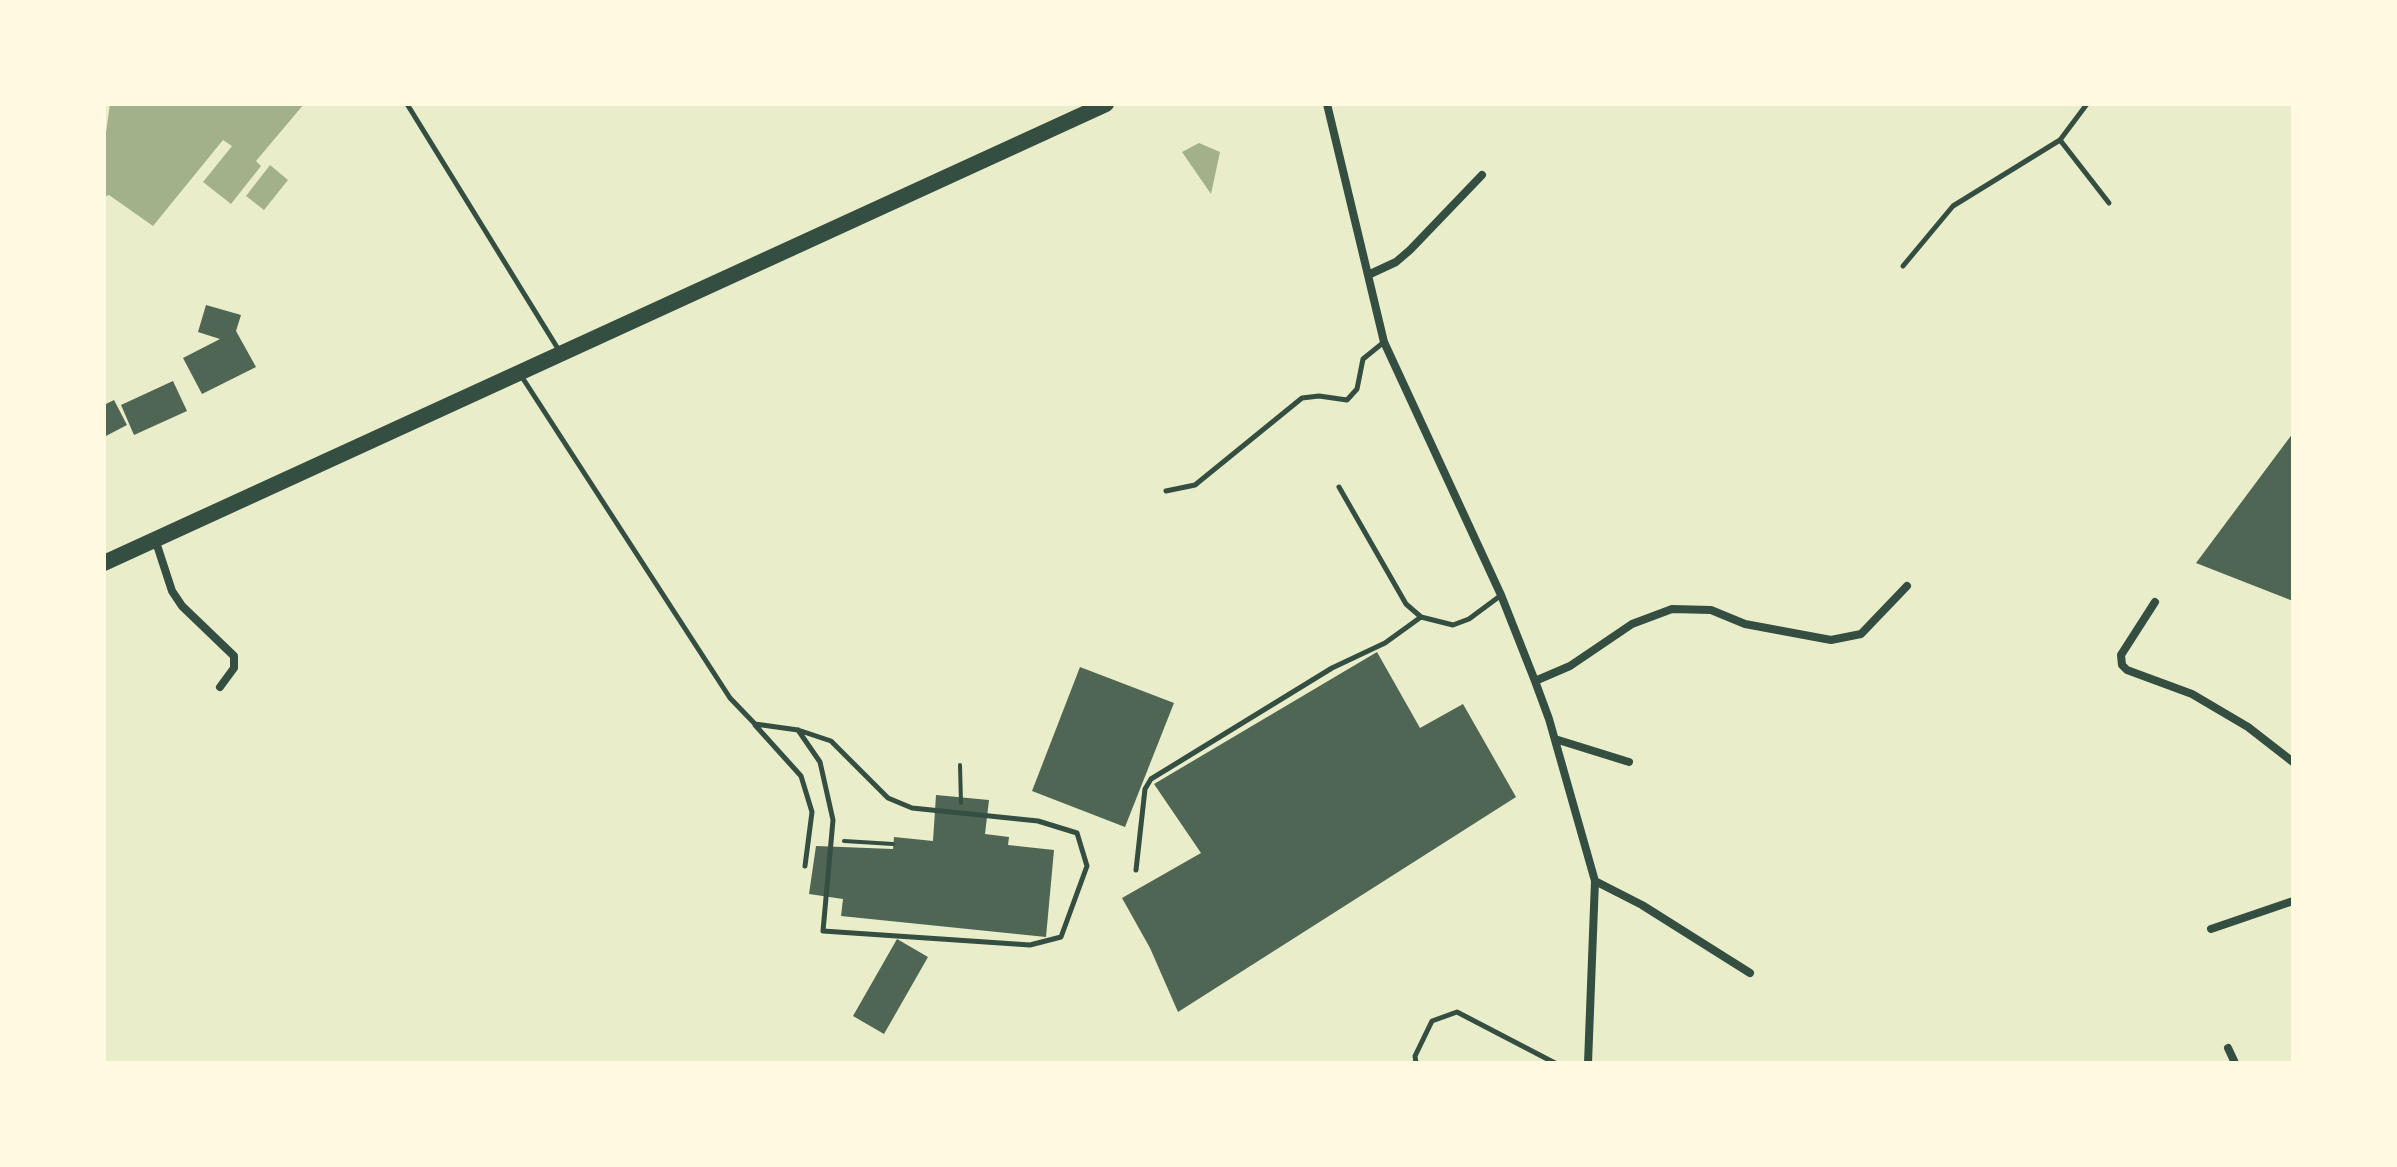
<!DOCTYPE html>
<style>
body{margin:0}
#map{position:relative;width:2397px;height:1167px;overflow:hidden;background:#e9edc9;font-family:"IBM Plex Serif",serif}
canvas{display:block}
.frame{position:absolute;inset:0;border:106px solid #fefae0;pointer-events:none}
</style>
<div id="map">
<canvas width="2397" height="1167"></canvas>
<div class="frame"></div>
</div>
<script>
const ctx = document.querySelector('canvas').getContext('2d');
ctx.lineJoin = 'round';
function paint(path, color) { ctx.fillStyle = color; ctx.fill(path, 'evenodd'); }
const toPath = rows => new Path2D(rows.map(r => 'M' + r).join(''));
function stroke(path, color, width, dash) { ctx.strokeStyle = color; ctx.lineWidth = width; ctx.lineCap = dash ? 'butt' : 'round'; ctx.setLineDash(dash || []); ctx.stroke(path); }
paint(toPath([
 [110,104,304,104,256,161,261,166,231,204,203,182,232,146,223,140,153,226,109,195,104,197,104,147],
 [1199,143,1220,152,1211,194,1182,152],
 [270,165,288,180,264,210,246,196]
]), '#a3b18a');
paint(toPath([
 [206,305,241,315,236,331,256,367,202,394,183,358,220,339,198,332],
 [173,381,187,411,134,435,121,405],
 [114,400,127,425,104,437,104,405],
 [2293,433,2293,601,2196,563],
 [1377,652,1420,728,1463,704,1516,797,1178,1012,1150,948,1122,898,1201,853,1154,784],
 [1080,667,1174,703,1125,827,1032,791],
 [936,795,989,800,985,834,1009,837,1008,845,1054,850,1046,937,841,916,843,899,809,894,816,846,893,849,894,837,933,841],
 [897,939,928,957,884,1034,853,1016]
]), '#4f6655');
stroke(toPath([
 [960,765,961,803],
 [844,841,893,844]
]), '#344e41', 4);
stroke(toPath([
 [407,104,560,352],
 [2060,140,2109,203],
 [1903,266,1953,206,2060,140,2087,104],
 [520,374,730,698,755,724,798,730,831,741,888,798,912,808,1038,821,1077,833,1087,866,1061,937,1030,945,823,931,833,820,820,762,798,730],
 [1339,487,1406,604,1421,617,1453,625,1469,619,1500,596],
 [1166,491,1195,485,1302,398,1319,396,1347,400,1357,389,1363,359,1384,342],
 [755,725,801,776,812,812,805,866],
 [1136,870,1145,789,1151,779,1332,668,1385,643,1421,617],
 [1416,1063,1415,1056,1432,1021,1457,1012,1555,1063]
]), '#344e41', 5);
stroke(toPath([
 [1327,104,1384,342,1501,595,1535,681,1549,719,1595,881,1588,1063],
 [1368,275,1396,262,1410,250,1482,175],
 [155,539,172,591,182,606,234,656,234,668,220,687],
 [2155,602,2121,655,2122,665,2127,670,2192,694,2248,727,2293,762],
 [1535,681,1570,666,1632,624,1672,609,1711,610,1745,624,1831,640,1861,634,1907,586],
 [1555,739,1629,762],
 [1595,881,1642,905,1750,973],
 [2211,929,2293,901],
 [2228,1048,2235,1063]
]), '#344e41', 8);
stroke(toPath([
 [104,563,1106,104]
]), '#344e41', 16);
</script>
